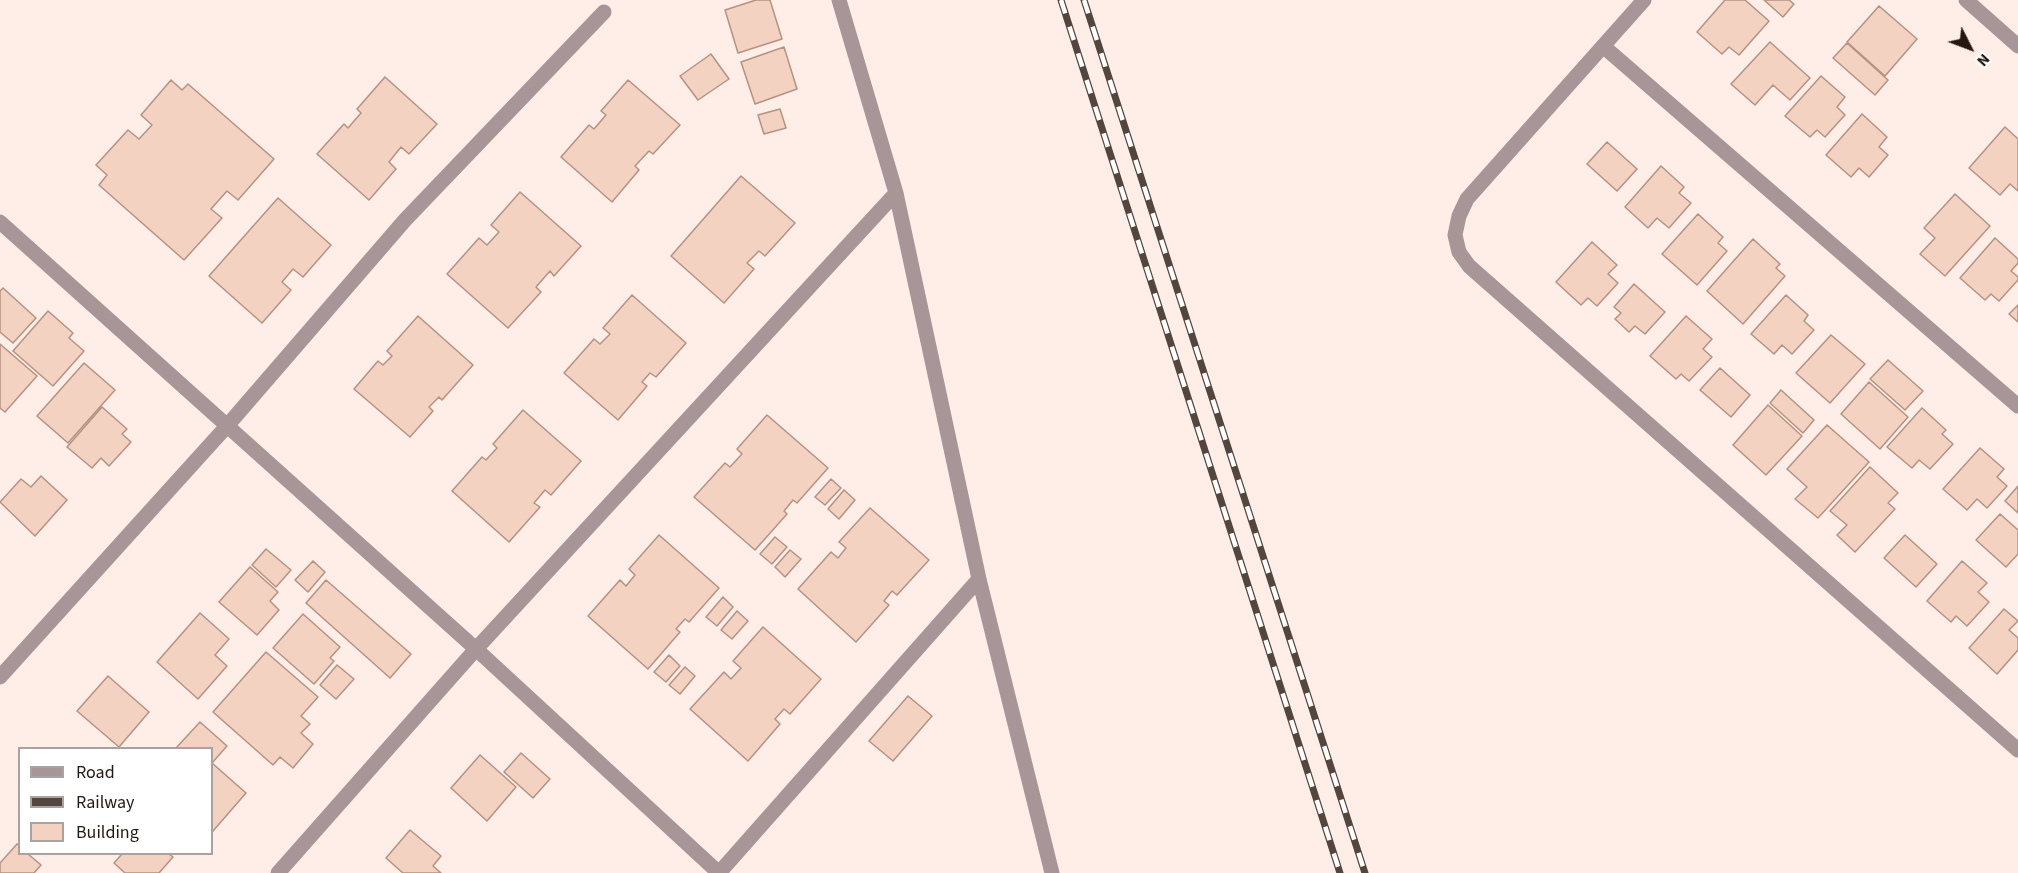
<!DOCTYPE html>
<style>
body{margin:0}
#map{position:relative;width:2018px;height:873px;overflow:hidden;background:#feeee7;font-family:"Source Sans 3",sans-serif}
canvas{display:block}
.legend{position:absolute;left:18px;top:747px;width:195px;height:108px;box-sizing:border-box;background:#fff;border:2px solid #a8a3a0;margin:0;padding:8px 10px;list-style:none;font-size:18px;color:#251811}
.legend li{display:flex;align-items:center;gap:12px;height:30px}
.legend b{width:30px;border:2px solid #a8a3a0}
.north{position:absolute;left:1940px;top:18px;width:60px;height:60px;-webkit-text-stroke:4px #fff;paint-order:stroke;rotate:132deg;font-size:16px;font-weight:700;line-height:24px;text-align:center;color:#251811}
.north::after{content:'';display:block;margin:auto;width:21px;height:27px;background:#251811;clip-path:polygon(50% 0,100% 100%,50% 72%,0 100%)}
</style>
<div id="map">
<canvas width="2018" height="873"></canvas>
<ul class="legend">
<li><b style="height:8px;background:#a89598"></b>Road</li>
<li><b style="height:8px;background:#53463f"></b>Railway</li>
<li><b style="height:16px;background:#f3d2c1"></b>Building</li>
</ul>
<div class="north">N</div>
</div>
<script>
const ctx = document.querySelector('canvas').getContext('2d');
ctx.lineJoin = 'round';
function paint(path, color) { ctx.fillStyle = color; ctx.fill(path, 'evenodd'); }
const toPath = rows => new Path2D(rows.map(r => 'M' + r).join(''));
function stroke(path, color, width, dash) { ctx.strokeStyle = color; ctx.lineWidth = width; ctx.lineCap = dash ? 'butt' : 'round'; ctx.setLineDash(dash || []); ctx.stroke(path); }
const building = toPath([
 [756,0,770,0,782,39,738,53,725,10,756,0],
 [1725,0,1745,0,1769,21,1739,55,1729,47,1722,54,1697,32,1725,0],
 [1764,0,1789,0,1794,4,1783,17,1764,0],
 [1879,6,1917,39,1885,76,1847,42,1879,6],
 [1770,42,1810,78,1790,100,1773,85,1755,105,1731,84,1770,42],
 [1847,43,1888,80,1875,95,1833,58,1847,43],
 [784,47,797,89,755,104,741,62,784,47],
 [711,54,729,79,698,100,680,76,711,54],
 [1821,76,1845,97,1837,107,1845,115,1825,137,1817,130,1810,137,1785,116,1821,76],
 [385,77,437,124,409,154,401,147,389,162,396,169,369,200,317,154,344,124,348,128,361,113,357,109,385,77],
 [171,80,182,90,188,84,274,159,238,200,227,191,211,209,222,218,184,260,99,185,107,175,96,165,128,130,139,139,152,125,141,115,171,80],
 [628,80,680,125,653,154,649,151,635,166,639,170,612,202,561,157,589,125,594,129,606,115,601,111,628,80],
 [780,109,786,128,764,134,758,115,780,109],
 [1862,114,1887,137,1879,147,1888,155,1869,177,1859,168,1851,177,1826,155,1862,114],
 [2005,127,2018,139,2018,191,2010,184,2000,195,1969,168,2005,127],
 [1607,142,1637,169,1617,191,1587,164,1607,142],
 [1661,166,1684,187,1679,193,1691,203,1669,228,1657,218,1648,228,1625,207,1661,166],
 [741,176,795,223,765,256,759,251,747,263,754,269,724,303,671,256,741,176],
 [520,192,581,246,554,276,550,271,536,287,541,292,508,328,447,274,479,238,487,245,499,232,491,225,520,192],
 [1955,194,1990,226,1945,276,1920,254,1935,238,1924,228,1955,194],
 [278,198,331,245,303,277,293,269,282,282,291,290,262,323,209,276,278,198],
 [1698,214,1723,237,1718,243,1727,251,1697,285,1662,254,1698,214],
 [1995,238,2018,259,2018,263,2011,271,2018,277,2018,280,1999,301,1991,294,1985,300,1960,278,1995,238],
 [1753,239,1780,264,1776,268,1785,276,1743,324,1707,291,1753,239],
 [1592,242,1617,265,1608,274,1618,283,1597,306,1588,298,1581,305,1556,282,1592,242],
 [1634,284,1665,312,1645,334,1635,326,1629,332,1615,319,1621,313,1614,307,1634,284],
 [3,288,36,318,13,343,0,332,0,291,3,288],
 [632,295,686,343,656,377,650,373,642,382,647,386,618,420,564,373,594,339,600,344,610,334,603,328,632,295],
 [1786,295,1808,315,1804,321,1814,330,1792,354,1782,345,1774,354,1751,334,1786,295],
 [2018,305,2018,322,2009,314,2018,305],
 [48,311,73,333,69,338,84,351,53,386,13,351,48,311],
 [418,316,473,365,442,400,439,397,429,407,433,411,410,437,354,389,378,361,383,365,392,356,387,351,418,316],
 [1686,316,1712,339,1703,349,1712,357,1689,381,1681,374,1676,379,1650,356,1686,316],
 [1831,335,1865,364,1830,403,1796,373,1831,335],
 [0,344,37,376,5,412,0,408,0,344],
 [1888,360,1923,391,1905,410,1870,379,1888,360],
 [84,363,115,390,68,443,37,416,84,363],
 [1720,368,1750,395,1731,417,1700,390,1720,368],
 [1869,382,1908,417,1880,449,1841,414,1869,382],
 [1781,390,1814,420,1803,433,1770,403,1781,390],
 [1768,405,1802,436,1766,475,1733,445,1768,405],
 [102,407,127,429,122,434,131,442,109,466,101,458,92,468,67,447,102,407],
 [1922,408,1946,430,1942,434,1953,444,1930,469,1919,460,1912,468,1887,447,1922,408],
 [523,410,581,461,551,495,545,490,534,503,540,507,509,542,452,491,482,457,486,460,497,448,493,444,523,410],
 [767,415,828,468,797,503,793,500,784,511,787,514,755,550,694,497,725,463,730,467,742,454,737,449,767,415],
 [1827,425,1869,462,1818,518,1795,499,1807,487,1787,469,1827,425],
 [1980,448,2004,469,1997,477,2007,486,1987,508,1977,499,1967,510,1943,489,1980,448],
 [1870,467,1898,493,1888,503,1895,509,1855,552,1837,535,1847,525,1830,511,1870,467],
 [41,476,67,500,35,536,0,502,21,479,31,487,41,476],
 [831,479,841,488,825,505,815,497,831,479],
 [2018,486,2018,513,2005,501,2018,486],
 [844,490,855,500,839,519,828,509,844,490],
 [870,508,929,560,897,595,892,591,884,601,889,605,856,642,798,589,831,552,838,558,846,548,839,542,870,508],
 [2000,514,2018,530,2018,554,2006,567,1976,540,2000,514],
 [659,535,719,588,689,622,685,619,676,629,680,632,648,669,588,616,620,580,626,586,635,575,629,569,659,535],
 [1905,535,1937,564,1916,587,1884,558,1905,535],
 [775,537,787,547,772,564,760,554,775,537],
 [266,549,291,570,276,587,252,565,266,549],
 [790,550,801,559,785,577,775,567,790,550],
 [313,561,325,572,308,592,295,580,313,561],
 [1962,561,1987,583,1978,592,1989,602,1967,626,1956,616,1951,622,1927,601,1962,561],
 [250,567,278,592,270,601,279,610,257,635,219,602,250,567],
 [326,580,411,654,390,678,306,603,326,580],
 [723,597,733,607,717,626,706,617,723,597],
 [2004,609,2018,621,2009,630,2018,638,2018,650,1997,674,1969,648,2004,609],
 [737,611,748,621,732,639,721,630,737,611],
 [200,613,229,639,215,655,227,666,198,699,157,662,200,613],
 [303,614,340,647,330,658,334,661,314,684,273,648,303,614],
 [763,627,821,679,790,714,784,709,775,719,780,724,748,761,690,709,724,672,731,679,741,668,733,661,763,627],
 [266,652,318,697,301,716,310,724,301,733,313,744,293,768,280,757,273,765,213,712,266,652],
 [669,655,680,666,666,682,654,672,669,655],
 [337,665,354,679,336,699,320,685,337,665],
 [685,667,695,676,680,694,669,685,685,667],
 [108,676,149,712,119,747,77,711,108,676],
 [908,696,932,716,893,761,869,741,908,696],
 [200,722,227,746,212,763,246,793,213,831,212,829,212,748,176,748,200,722],
 [521,753,550,779,533,798,504,772,521,753],
 [480,755,516,787,487,821,451,788,480,755],
 [410,830,441,856,433,866,441,873,403,873,386,858,410,830],
 [17,844,20,846,20,854,28,854,41,865,34,873,0,873,0,863,17,844],
 [122,854,169,854,173,857,159,873,125,873,114,863,122,854]
]);
paint(building, '#f3d2c1');
stroke(building, '#b59281', 1.5);
stroke(toPath([
 [839,0,896,193,979,579,1052,873],
 [1644,0,1467,199,1459,216,1455,235,1459,252,1469,266,2018,750],
 [1966,0,2018,46],
 [1603,46,2018,406],
 [0,222,476,649,719,873],
 [0,677,227,426,405,220,604,12],
 [278,873,476,649,896,193],
 [719,873,979,579]
]), '#a89598', 15);
const rail = toPath([
 [1061,0,1340,873],
 [1084,0,1365,873]
]);
stroke(rail, '#53463f', 7);
stroke(rail, '#fff', 4.5, [14]);
</script>
